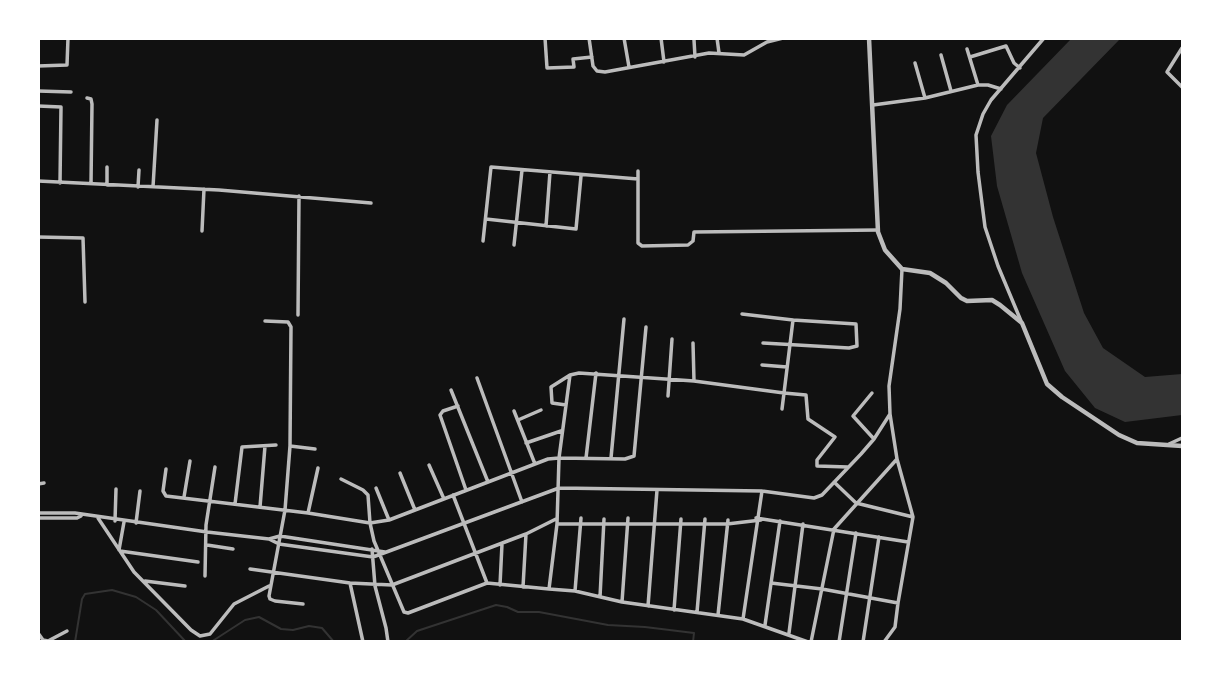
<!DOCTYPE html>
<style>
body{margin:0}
#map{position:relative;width:1221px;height:680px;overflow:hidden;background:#111;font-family:"Exo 2",sans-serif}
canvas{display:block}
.frame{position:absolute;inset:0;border:40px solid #fff;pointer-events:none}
</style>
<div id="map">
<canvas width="1221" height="680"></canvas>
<div class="frame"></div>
</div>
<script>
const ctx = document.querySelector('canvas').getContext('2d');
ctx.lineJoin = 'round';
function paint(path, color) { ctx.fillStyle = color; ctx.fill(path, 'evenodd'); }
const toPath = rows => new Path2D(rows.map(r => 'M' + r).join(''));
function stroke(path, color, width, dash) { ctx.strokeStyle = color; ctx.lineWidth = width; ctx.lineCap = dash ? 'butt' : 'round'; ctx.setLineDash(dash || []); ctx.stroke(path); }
paint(toPath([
 [1071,39,1120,39,1043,118,1036,153,1053,217,1084,313,1103,348,1145,377,1182,374,1182,415,1125,422,1095,408,1065,371,1022,273,997,186,991,136,1007,105]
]), '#333');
stroke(toPath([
 [75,642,82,599,85,594,112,590,136,597,156,610,186,642],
 [211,642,245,620,259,617,281,629,293,630,309,626,322,628,334,642],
 [405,642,417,631,496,605,507,607,518,612,539,612,608,625,645,627,694,633,693,642]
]), '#333', 2);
stroke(toPath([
 [545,38,547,68,574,67,573,59,592,57],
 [589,38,593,66,597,71,605,72,709,53,744,55,767,42,783,38],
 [624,38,629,67],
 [661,38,664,62],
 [717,38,719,53],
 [694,40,695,57],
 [1182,48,1167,72,1182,87],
 [967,49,978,85],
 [941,55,951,91],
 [970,57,1006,46,1014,63,1020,68],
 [915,63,925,98],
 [38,66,67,65,68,38],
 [38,91,71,92],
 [87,98,91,99,92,104,91,184],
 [873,105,925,98,978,85,988,85,1001,89],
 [38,106,61,107,60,183],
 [638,171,638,243,642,246,688,245,693,241,694,232,878,230],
 [38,181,219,190,371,203],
 [107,185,107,167],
 [138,187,139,170],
 [153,187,157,120],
 [486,219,576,229,581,176],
 [546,226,550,172],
 [202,231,204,189],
 [38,237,83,238,85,302],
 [483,241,491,167,638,179],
 [514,245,522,170],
 [742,314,793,320,784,393,806,395,808,419,835,437,817,460,817,466,848,467],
 [298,315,299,196],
 [265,321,288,322,291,327,290,446,285,510,269,596,270,599,275,601,303,604],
 [1021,321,998,266,985,227,978,172,976,135,983,114,991,100,1044,38],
 [693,343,694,381],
 [763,343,849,348,857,346,856,324,793,320],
 [762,365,787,367],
 [477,378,522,502],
 [451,390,488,482],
 [872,393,853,416,874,439],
 [668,396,672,339],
 [566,405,552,403,551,387,570,375],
 [458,406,443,411,440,415,466,490],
 [514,411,535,464],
 [518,420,541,410],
 [526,443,561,431],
 [1169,444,1182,438],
 [290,446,315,449],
 [586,458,596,373],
 [611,458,624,319],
 [429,465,444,499],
 [166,469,163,491,166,496,308,513,370,523,389,520],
 [400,473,415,510],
 [341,479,363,490,368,495,370,523,374,541,404,612,408,613,487,583,549,589,557,524,559,458,625,459,634,456,646,327],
 [834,482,856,503,913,517],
 [38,484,44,483],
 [376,488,389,520,548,459,559,458,570,375,579,373,694,381,784,393,782,409],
 [453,495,487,583],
 [184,497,190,461],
 [235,504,242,447,276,445],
 [260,507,265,446],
 [38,513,75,513,207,532,269,539,280,536,385,552],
 [308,513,318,468],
 [38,518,77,518,81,516],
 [98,518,134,572,191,630,200,636,210,634,234,604,269,586],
 [756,518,908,542],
 [115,521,116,489],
 [136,523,140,491],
 [557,524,727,524,761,520],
 [269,539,279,544,373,557,559,488,762,491,814,498,822,495,861,454,874,439,890,414],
 [207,545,233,549],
 [372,549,375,586,386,628,388,642],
 [119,550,124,522],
 [120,551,198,562],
 [250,569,350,583,392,585,526,534,556,519],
 [205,576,206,525,215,467],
 [145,581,185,586],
 [350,583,363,642],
 [771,583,822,589,898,603,913,517,897,459,890,414,889,386,900,309,902,269],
 [500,585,502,544],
 [523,587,526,534],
 [549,589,575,591,622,602,743,619,808,642],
 [575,591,581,518],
 [600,597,604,519],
 [622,602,628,518],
 [648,606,657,490],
 [674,610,681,519],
 [697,612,705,519],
 [718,615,728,520],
 [743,619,762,491],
 [765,625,780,521],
 [38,633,43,640,48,641,67,631],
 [789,633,803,524],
 [811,642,834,529,897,459],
 [839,642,856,533],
 [863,642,879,537],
 [884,642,895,627,898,603]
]), '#bcbcbc', 3.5);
stroke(toPath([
 [869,38,878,232,885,250,902,269,930,273,946,283,961,298,967,301,992,300,1000,305,1022,323,1047,384,1062,397,1119,435,1137,443,1182,446]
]), '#bcbcbc', 4.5);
</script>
